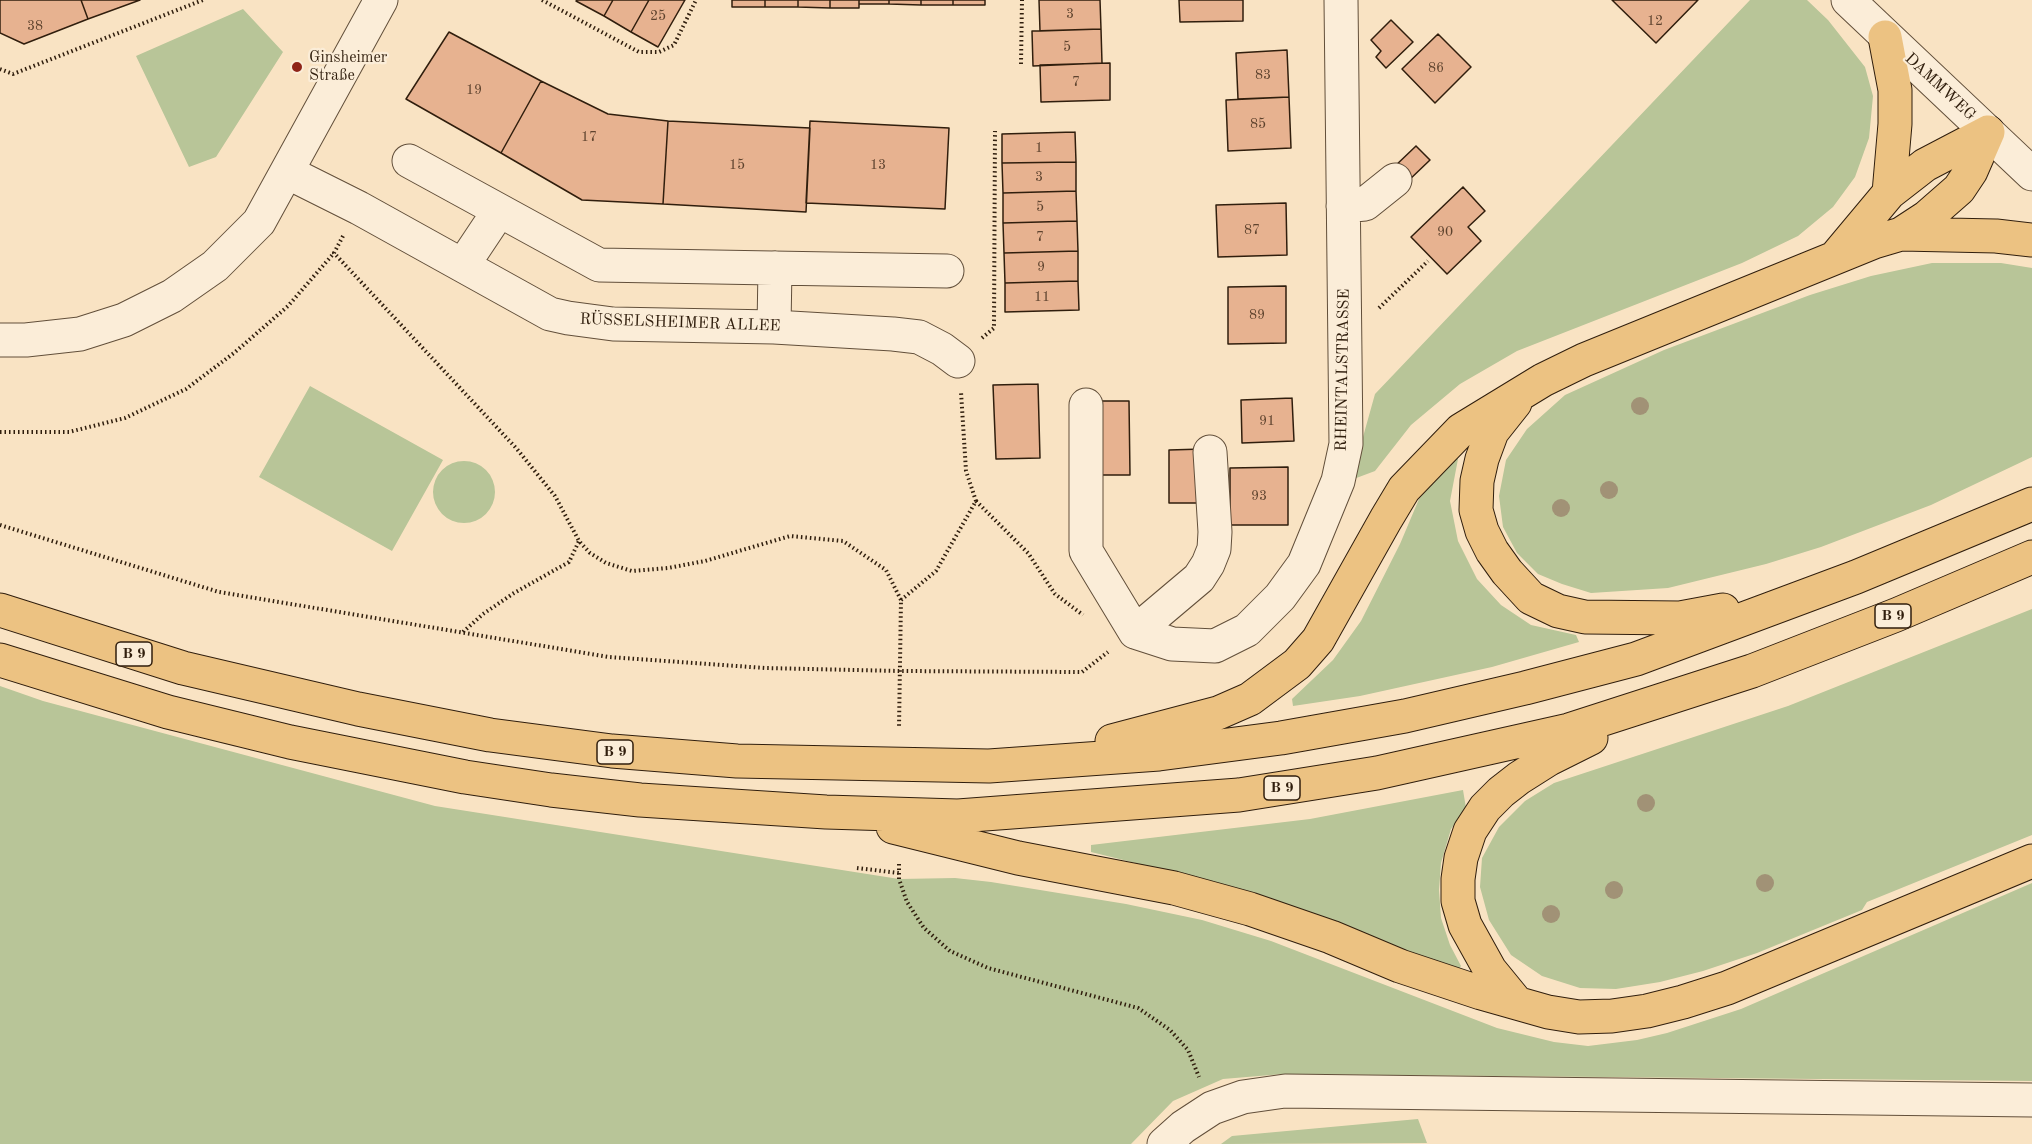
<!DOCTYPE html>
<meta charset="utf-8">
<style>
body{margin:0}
canvas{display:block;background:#f9e3c3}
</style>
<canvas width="2032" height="1144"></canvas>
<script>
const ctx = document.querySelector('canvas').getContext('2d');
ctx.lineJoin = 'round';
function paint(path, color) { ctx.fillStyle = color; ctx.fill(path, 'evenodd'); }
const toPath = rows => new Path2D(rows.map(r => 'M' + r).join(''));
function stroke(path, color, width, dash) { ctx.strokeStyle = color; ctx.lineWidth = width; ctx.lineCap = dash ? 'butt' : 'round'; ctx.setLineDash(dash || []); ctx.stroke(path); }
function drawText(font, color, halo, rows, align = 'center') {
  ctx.font = font + ' "Old Standard TT",serif'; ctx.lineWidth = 4.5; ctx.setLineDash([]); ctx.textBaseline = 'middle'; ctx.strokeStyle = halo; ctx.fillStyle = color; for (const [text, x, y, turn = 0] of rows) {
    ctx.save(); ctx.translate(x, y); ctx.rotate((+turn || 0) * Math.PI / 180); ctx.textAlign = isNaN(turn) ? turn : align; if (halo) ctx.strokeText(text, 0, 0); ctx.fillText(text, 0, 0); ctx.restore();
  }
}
paint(toPath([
 [1750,0,1807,0,1828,20,1865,67,1873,96,1869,138,1855,177,1833,207,1798,236,1742,263,1517,351,1460,384,1411,425,1375,471,1351,480,1375,394],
 [243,9,283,52,216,157,189,167,136,56],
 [1932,263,2001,263,2032,268,2032,457,1931,505,1821,547,1766,564,1668,588,1591,593,1562,584,1538,574,1517,553,1503,527,1499,496,1506,460,1527,429,1565,395,1664,350,1810,295,1871,276],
 [310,386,443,460,392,551,259,477],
 [1454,456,1458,459,1450,501,1458,541,1477,579,1501,605,1531,625,1576,635,1579,642,1492,667,1360,696,1293,706,1292,699,1333,660,1361,621,1400,544,1419,499],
 '433 492a31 31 0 1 1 62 0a31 31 0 1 1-62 0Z',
 [2032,609,2032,835,1867,902,1862,910,1757,953,1703,971,1660,982,1616,989,1580,988,1542,976,1511,955,1489,920,1480,887,1482,858,1499,827,1525,801,1554,783,1788,706],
 [0,686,43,701,435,806,899,879,955,878,991,882,1126,904,1202,920,1271,941,1497,1028,1554,1042,1588,1046,1637,1040,1667,1033,1741,1009,2032,883,2032,1081,1283,1074,1223,1079,1173,1101,1131,1144,0,1144],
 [1463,790,1466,808,1451,829,1441,863,1439,890,1441,918,1450,945,1461,966,1455,976,1200,879,1091,852,1091,845,1310,819],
 [1418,1119,1427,1143,1221,1144,1232,1136]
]), '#b8c598');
const building = toPath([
 [0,0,81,0,88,19,24,44,0,33,0,0],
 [81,0,140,0,88,19,81,0],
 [577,0,613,0,604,16,576,1,577,0],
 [613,0,649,0,631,32,604,16,613,0],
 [649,0,685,0,658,47,631,32,649,0],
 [732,0,765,0,765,7,732,7,732,0],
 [765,0,798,0,798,7,765,7,765,0],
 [798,0,830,0,830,8,798,7,798,0],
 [830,0,859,0,859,8,830,8,830,0],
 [859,0,889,0,889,4,859,4,859,0],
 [889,0,921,0,921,5,889,4,889,0],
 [921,0,953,0,953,5,921,5,921,0],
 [953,0,985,0,985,5,953,5,953,0],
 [1039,0,1100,0,1101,29,1040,31,1039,0],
 [1179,0,1243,0,1243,21,1180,22,1179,0],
 [1612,0,1698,0,1656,43,1612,0],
 [1391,20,1413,42,1386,68,1376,57,1381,51,1371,40,1391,20],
 [1101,29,1102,63,1033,66,1032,31,1101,29],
 [449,32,541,81,501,153,406,99,449,32],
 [1438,34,1471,67,1435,103,1402,69,1438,34],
 [1287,50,1289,97,1238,99,1236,53,1287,50],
 [1110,63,1110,100,1041,102,1040,65,1110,63],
 [541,81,608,114,668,121,663,204,582,200,501,153,541,81],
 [1289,97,1291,148,1228,151,1226,100,1289,97],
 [668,121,810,128,806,212,663,204,668,121],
 [810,121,949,128,945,209,806,203,810,121],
 [1075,132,1076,162,1002,163,1002,134,1075,132],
 [1416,146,1430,160,1407,182,1393,168,1416,146],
 [1076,162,1076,191,1003,193,1002,163,1076,162],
 [1463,187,1485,211,1468,227,1481,241,1447,274,1411,237,1463,187],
 [1076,191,1077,221,1003,223,1003,193,1076,191],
 [1286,203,1287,255,1218,257,1216,205,1286,203],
 [1077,221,1078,251,1004,253,1003,223,1077,221],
 [1078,251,1078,281,1005,283,1004,253,1078,251],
 [1078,281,1079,310,1005,312,1005,283,1078,281],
 [1286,286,1286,343,1228,344,1228,287,1286,286],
 [1038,384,1040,458,996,459,993,385,1038,384],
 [1292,398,1294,441,1242,443,1241,400,1292,398],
 [1093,401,1129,401,1130,475,1094,475,1093,401],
 [1203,449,1203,503,1169,503,1169,450,1203,449],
 [1288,467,1288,525,1230,525,1230,468,1288,467]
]);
paint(building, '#e7b290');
stroke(building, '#301e0d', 1.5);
const minor = toPath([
 [1848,0,2032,174],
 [409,161,599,265,947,271],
 [287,172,359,208,550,314,568,318,613,324,774,327,893,334,919,337,942,349,958,361],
 [1343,206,1365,204,1395,180],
 [463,265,499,211],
 [774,327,775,268],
 [0,340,26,340,80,334,124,320,172,296,215,266,259,222,381,0],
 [1086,405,1086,551,1135,632],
 [1135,632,1172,644,1215,646,1247,630,1280,597,1304,564,1338,481,1346,444,1341,0],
 [1135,632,1199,578,1208,564,1214,549,1215,532,1210,452],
 [1164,1144,1183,1127,1212,1108,1243,1097,1285,1091,2032,1100]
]);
const highway = toPath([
 [1885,37,1895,90,1895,124,1889,193],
 [1901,234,1927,217,1959,189,1971,171,1988,132],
 [1838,254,1889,193,1925,165,1988,132],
 [1515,403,1492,432,1482,459,1477,481,1476,510,1482,531,1492,551,1507,572,1531,598,1558,611,1585,617,1680,618,1723,610],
 [0,610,183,668,358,709,490,735,612,751,737,761,989,766,1159,754,1281,738,1405,716,1525,688,1636,659,1856,577,2032,504],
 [0,660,168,712,290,742,465,777,551,790,640,800,826,812,958,816,1239,795,1377,773,1569,730,1752,671,1896,615,2032,557],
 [1112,741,1218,713,1250,699,1297,664,1318,640,1386,519,1404,489,1461,430,1543,380,1584,360,1874,242,1901,234,1996,236,2032,240],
 [893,827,1018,858,1174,888,1250,909,1331,937,1400,966,1481,993,1548,1012,1579,1017,1612,1016,1647,1011,1683,1002,1727,988,2032,861],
 [1517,1003,1490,970,1465,925,1458,901,1458,879,1461,858,1470,831,1485,808,1501,792,1519,778,1549,759,1591,738]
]);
stroke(minor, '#624f3a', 35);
stroke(highway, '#301e0d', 35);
stroke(toPath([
 [542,0,639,52,659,52,674,45,696,0],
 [1021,64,1022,0],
 [0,69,13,74,203,0],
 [343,236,334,253,517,449,555,496,579,541,590,553,606,563,632,571,668,568,705,561,790,536,843,541,886,570,901,600,899,728],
 [1379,308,1428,261],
 [982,338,994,328,995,131],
 [0,432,69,432,125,418,186,389,234,353,288,306,334,253],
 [976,501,1028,553,1055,594,1083,615],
 [0,525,219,592,609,657,765,668,900,671,1082,672,1108,652],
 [901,600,936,571,976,501,966,471,961,392],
 [463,632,483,614,514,593,569,562,579,541],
 [899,864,899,879,907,902,924,928,950,951,988,968,1138,1008,1170,1030,1188,1050,1199,1077],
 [857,868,899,873]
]), '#301e0d', 4, [1.5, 3]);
stroke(minor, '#fbedd8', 33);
stroke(highway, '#ecc282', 33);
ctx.fillStyle = '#a19276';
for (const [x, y] of [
 [1640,406],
 [1609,490],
 [1561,508],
 [1646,803],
 [1765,883],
 [1614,890],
 [1551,914]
]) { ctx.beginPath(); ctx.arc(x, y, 9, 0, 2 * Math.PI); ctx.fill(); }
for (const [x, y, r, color] of [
 [297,67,6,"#8f2418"]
]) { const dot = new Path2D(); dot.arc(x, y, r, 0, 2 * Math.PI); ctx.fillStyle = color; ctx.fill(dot); stroke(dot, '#fbedd8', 2); }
drawText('14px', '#5e432e', null, [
 ["3",1070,14],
 ["25",658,16],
 ["12",1655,21],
 ["38",35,26],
 ["5",1067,47],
 ["86",1436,68],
 ["83",1263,75],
 ["7",1076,82],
 ["19",474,90],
 ["85",1258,124],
 ["17",589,137],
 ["1",1039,148],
 ["15",737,165],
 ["13",878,165],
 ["3",1039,177],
 ["5",1040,207],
 ["87",1252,230],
 ["90",1445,232],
 ["7",1040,237],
 ["9",1041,267],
 ["11",1042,297],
 ["89",1257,315],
 ["91",1267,421],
 ["93",1259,496]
]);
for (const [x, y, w] of [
 [1893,616,36],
 [134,654,36],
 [615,752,36],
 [1282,788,36]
]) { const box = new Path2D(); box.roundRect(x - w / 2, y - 12, w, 24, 4.5); ctx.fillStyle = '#fbedd8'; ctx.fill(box); stroke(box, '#301e0d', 1.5); }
drawText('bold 15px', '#301e0d', null, [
 ["B 9",1893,616],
 ["B 9",134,654],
 ["B 9",615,752],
 ["B 9",1282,788]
]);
drawText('16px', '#301e0d', '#fbedd8', [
 ["Ginsheimer",309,58],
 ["Straße",309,76]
], 'left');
drawText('16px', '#301e0d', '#fbedd8', [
 ["DAMMWEG",1940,87,43],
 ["RÜSSELSHEIMER ALLEE",680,323,2],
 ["RHEINTALSTRASSE",1343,370,-89]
]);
</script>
